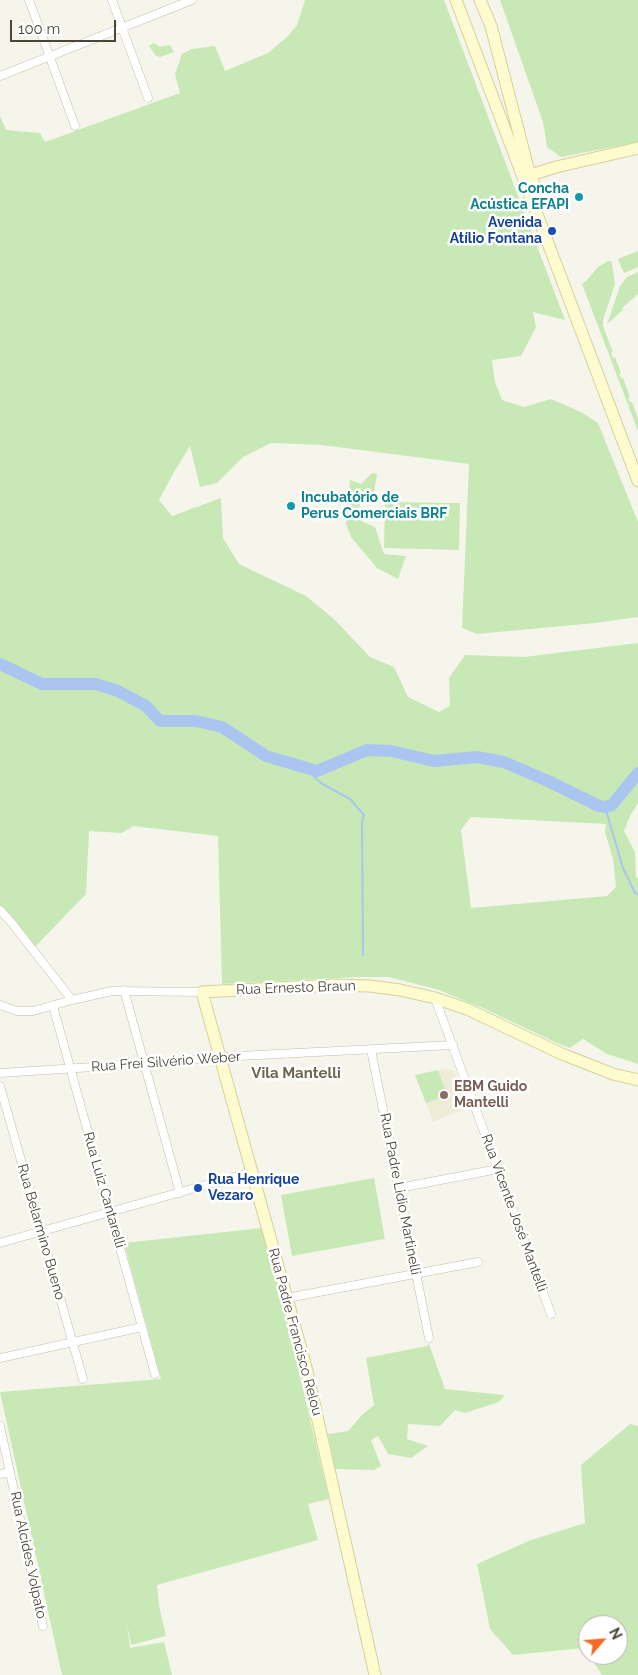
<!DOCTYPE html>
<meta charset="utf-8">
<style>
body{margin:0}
#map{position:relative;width:638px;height:1675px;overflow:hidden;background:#f6f5ec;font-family:Raleway,sans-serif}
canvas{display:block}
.north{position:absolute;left:578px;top:1615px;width:50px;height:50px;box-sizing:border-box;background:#fff;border:1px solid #b7b5b0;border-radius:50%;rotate:63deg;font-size:14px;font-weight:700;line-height:20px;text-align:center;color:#4a4739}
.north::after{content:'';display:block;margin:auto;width:18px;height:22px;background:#f76b22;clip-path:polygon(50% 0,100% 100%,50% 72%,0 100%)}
.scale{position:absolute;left:10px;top:20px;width:106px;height:22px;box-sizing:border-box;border:2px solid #4a4739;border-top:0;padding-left:6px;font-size:15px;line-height:18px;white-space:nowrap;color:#4a4739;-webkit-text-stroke:4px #fff;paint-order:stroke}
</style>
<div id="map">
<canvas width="638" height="1675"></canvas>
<div class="north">N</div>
<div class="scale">100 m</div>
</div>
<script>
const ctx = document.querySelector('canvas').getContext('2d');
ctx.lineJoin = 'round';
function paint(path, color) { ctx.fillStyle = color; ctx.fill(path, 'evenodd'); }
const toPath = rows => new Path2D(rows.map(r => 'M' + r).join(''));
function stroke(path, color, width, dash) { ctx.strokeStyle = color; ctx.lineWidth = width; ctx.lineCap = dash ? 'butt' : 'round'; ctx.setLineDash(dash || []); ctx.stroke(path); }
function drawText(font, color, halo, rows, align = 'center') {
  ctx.font = font + ' Raleway,sans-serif'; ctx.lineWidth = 5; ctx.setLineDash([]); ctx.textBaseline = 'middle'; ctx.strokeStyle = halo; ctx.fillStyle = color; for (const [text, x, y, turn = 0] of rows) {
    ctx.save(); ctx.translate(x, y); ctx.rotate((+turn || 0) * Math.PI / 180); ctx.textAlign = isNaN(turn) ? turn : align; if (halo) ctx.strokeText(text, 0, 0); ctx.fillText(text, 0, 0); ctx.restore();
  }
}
paint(toPath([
 [447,1069,454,1071,470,1106,433,1122,415,1075]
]), '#eeecd6');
paint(toPath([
 [305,0,444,0,565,320,533,312,536,327,521,356,492,360,495,382,502,400,524,407,551,399,581,412,598,423,638,522,638,617,595,623,477,634,462,628,469,464,322,445,271,443,243,457,217,483,200,487,190,446,174,472,159,500,172,516,221,498,223,538,239,564,306,596,335,620,370,657,394,667,408,697,439,712,450,706,449,678,465,655,524,657,638,643,638,803,630,816,624,831,635,852,636,877,638,879,638,1064,607,1054,583,1039,570,1048,557,1043,485,1009,439,990,389,977,358,977,222,984,218,836,133,826,122,833,89,831,86,894,34,948,0,912,0,116,6,130,40,133,45,142,180,93,175,74,182,54,192,49,215,46,225,71,268,53,288,36,297,25],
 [471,817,606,824,605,832,613,859,616,887,607,896,471,908,461,830],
 [500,0,638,0,638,142,561,157,547,147,543,122],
 [154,43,160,47,170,45,174,52,160,57,156,56,149,46],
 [638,251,638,267,624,273,618,260,620,258],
 [608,261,611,261,612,263,615,284,603,320,603,326,613,352,611,353,613,358,615,357,621,373,619,374,621,378,623,378,630,397,628,398,630,402,632,402,638,418,638,431,582,284,587,280,598,267],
 [638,272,638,294,622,308,623,310,607,324,620,286,627,277],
 [372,473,377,474,372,504,362,500,359,507,363,522,375,527,384,554,406,556,398,579,377,568,351,537,346,524,350,480,361,484],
 [385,502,460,503,459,550,384,548],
 [438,1070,447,1095,426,1103,415,1075],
 [374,1178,385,1239,292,1256,281,1195],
 [262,1228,298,1368,329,1499,308,1504,318,1540,157,1585,159,1605,166,1636,131,1645,127,1624,130,1648,164,1642,172,1675,62,1675,0,1392,161,1379,124,1243],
 [429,1344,445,1389,505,1395,499,1402,465,1413,455,1410,440,1426,408,1424,407,1439,428,1446,411,1458,388,1454,378,1436,371,1440,381,1466,374,1470,335,1469,328,1434,348,1431,362,1415,374,1405,366,1358,427,1346],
 [630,1424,638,1426,638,1675,602,1675,589,1655,618,1655,618,1625,588,1625,588,1653,584,1648,513,1655,490,1629,477,1564,531,1540,585,1523,581,1465]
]), '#c8e9b6');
stroke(toPath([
 [305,768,321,783,350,799,364,815,362,821,363,955],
 [605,807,623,868,635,893,638,894]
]), '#aac6f0', 2);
stroke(toPath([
 [0,664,42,684,96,684,118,691,146,706,160,721,196,721,222,727,266,756,317,771,367,750,391,751,434,761,477,757,504,762,548,781,599,806,605,807,612,805,638,773]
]), '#aac6f0', 12);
const street = toPath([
 [29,0,75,126],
 [112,0,148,98],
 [0,76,192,0],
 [0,910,11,922,72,1000],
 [124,990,180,1193],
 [435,998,551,1314],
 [0,1005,17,1011,33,1011,72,1000,112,991,202,992],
 [53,1006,155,1374],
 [371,1050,429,1338],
 [0,1073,171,1062,219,1057,453,1045],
 [0,1086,83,1379],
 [399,1188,498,1169],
 [0,1243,252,1172],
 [287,1298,478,1262],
 [0,1358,142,1327],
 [0,1426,43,1626],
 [0,1474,10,1472]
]);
const secondary = toPath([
 [456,0,638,481],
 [480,0,491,26,528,168,541,204],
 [524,177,556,167,638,148],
 [375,1675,306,1367,202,992,334,985,370,986,400,990,435,998,467,1009,562,1054,613,1074,638,1080]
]);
stroke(street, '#c1beae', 9);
stroke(secondary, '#d4d19c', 13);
stroke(street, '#fff', 8);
stroke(secondary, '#fefcce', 11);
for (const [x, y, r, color] of [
 [579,197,5,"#0f9aa8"],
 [552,231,5,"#1a4fb4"],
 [291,506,5,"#0f9aa8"],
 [444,1095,5,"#8d6e63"],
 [198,1188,5,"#1a4fb4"]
]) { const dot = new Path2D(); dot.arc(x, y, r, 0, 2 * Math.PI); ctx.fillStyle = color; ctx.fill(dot); stroke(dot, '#fff', 2); }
drawText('bold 14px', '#0d838f', '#fff', [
 ["Concha",569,189],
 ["Acústica EFAPI",569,205],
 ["Incubatório de",301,498,"left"],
 ["Perus Comerciais BRF",301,514,"left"]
], 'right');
drawText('bold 14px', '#164399', '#fff', [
 ["Avenida",542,223],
 ["Atílio Fontana",542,239],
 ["Rua Henrique",208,1180,"left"],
 ["Vezaro",208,1196,"left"]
], 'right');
drawText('14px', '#4a4739', '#fff', [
 ["Rua Ernesto Braun",296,988,-2],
 ["Rua Frei Silvério Weber",166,1062,-4],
 ["Rua Luiz Cantarelli",104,1190,74],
 ["Rua Padre Lidio Martinelli",400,1194,79],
 ["Rua Vicente José Mantelli",514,1213,70],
 ["Rua Belarmino Bueno",41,1232,74],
 ["Rua Padre Francisco Relou",295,1332,75],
 ["Rua Alcides Volpato",28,1555,78]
]);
drawText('bold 14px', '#785e54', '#fff', [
 ["EBM Guido",454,1087],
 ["Mantelli",454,1103]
], 'left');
drawText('bold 15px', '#6d6750', '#fff', [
 ["Vila Mantelli",296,1073]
]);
</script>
